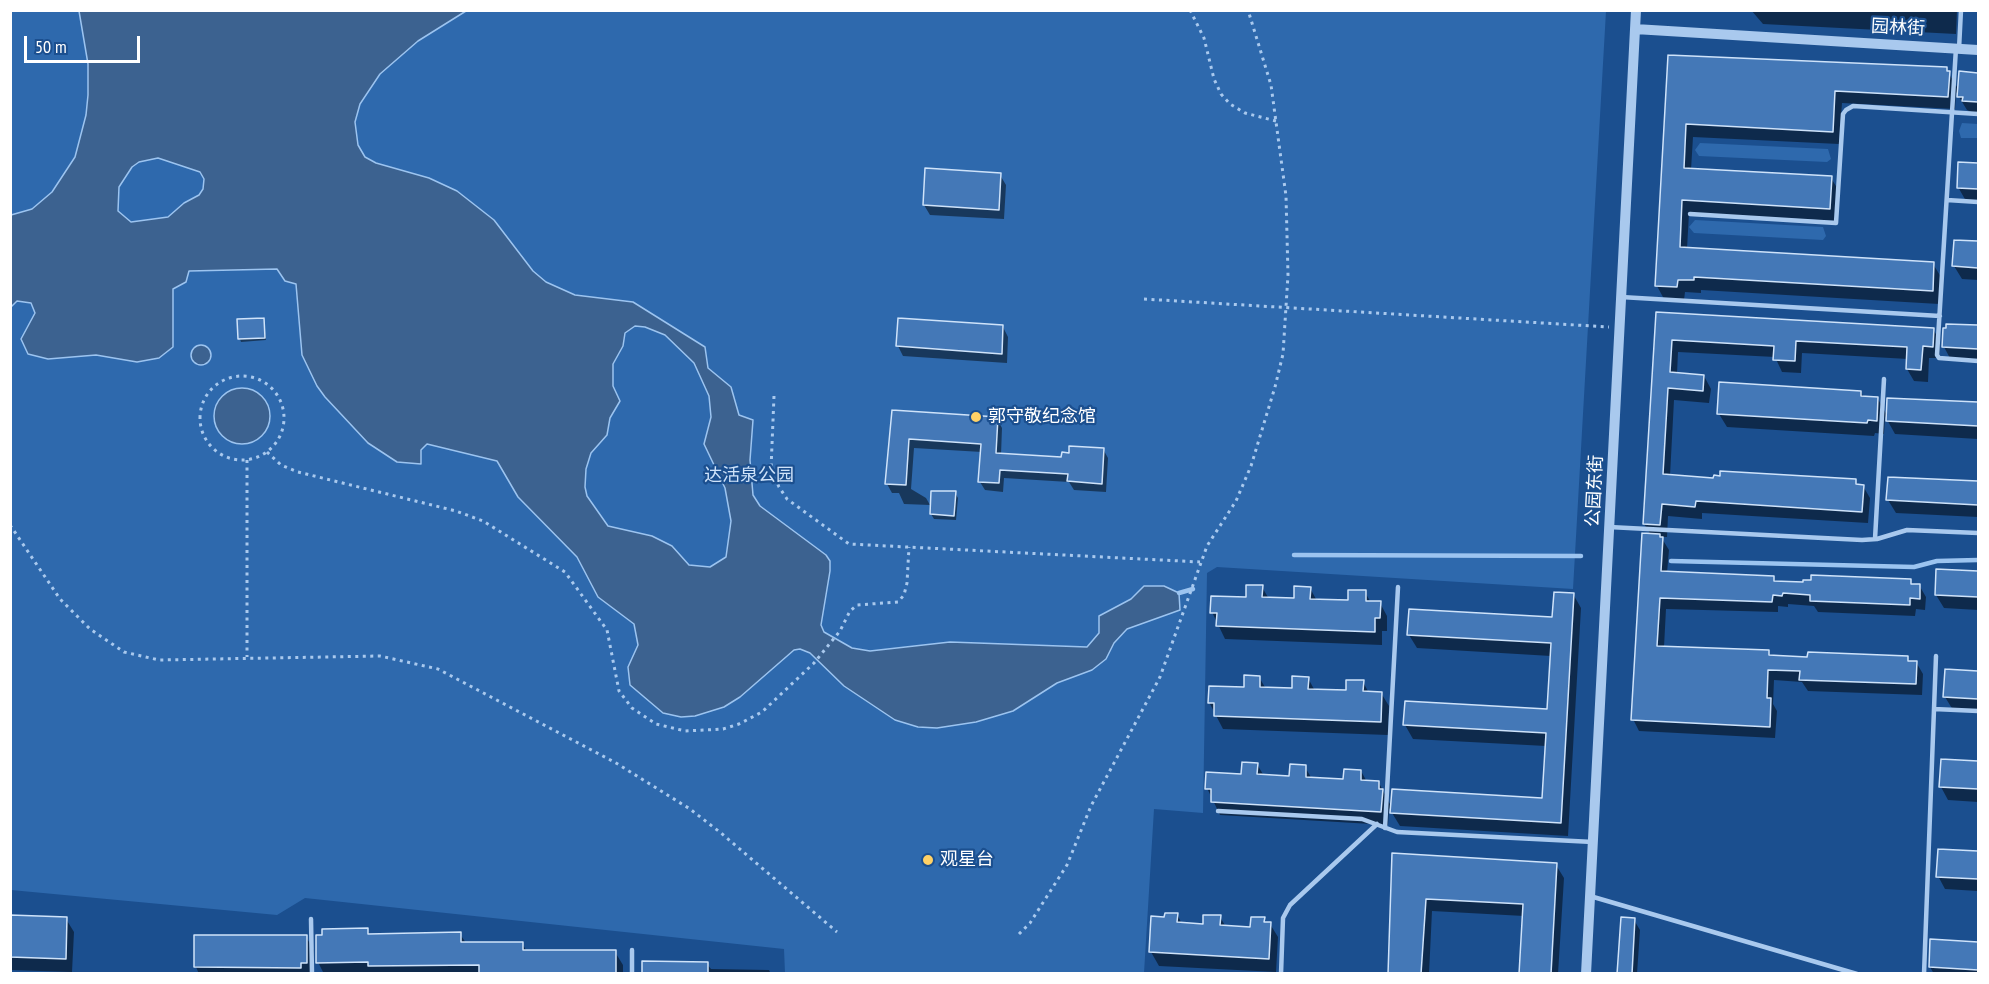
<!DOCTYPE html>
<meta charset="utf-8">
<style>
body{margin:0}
#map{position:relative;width:1989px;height:984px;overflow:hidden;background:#1b4f8f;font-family:"PT Sans Narrow",sans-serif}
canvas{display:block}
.frame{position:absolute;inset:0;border:12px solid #fff;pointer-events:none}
.scale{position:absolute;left:24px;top:36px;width:116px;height:27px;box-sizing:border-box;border:3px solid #fff;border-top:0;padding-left:8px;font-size:18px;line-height:21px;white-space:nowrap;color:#fff;-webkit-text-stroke:4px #1b4f8f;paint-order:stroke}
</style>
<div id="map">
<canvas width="1989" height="984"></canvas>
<div class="frame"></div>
<div class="scale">50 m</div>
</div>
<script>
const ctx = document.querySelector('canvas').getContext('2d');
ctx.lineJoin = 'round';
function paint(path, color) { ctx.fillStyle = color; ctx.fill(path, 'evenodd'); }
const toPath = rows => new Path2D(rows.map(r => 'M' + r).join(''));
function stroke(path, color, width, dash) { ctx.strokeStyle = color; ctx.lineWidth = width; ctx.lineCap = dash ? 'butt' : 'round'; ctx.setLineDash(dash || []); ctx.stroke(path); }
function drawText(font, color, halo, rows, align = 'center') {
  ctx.font = font + ' "PT Sans Narrow","Noto Sans SC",sans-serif'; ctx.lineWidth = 4.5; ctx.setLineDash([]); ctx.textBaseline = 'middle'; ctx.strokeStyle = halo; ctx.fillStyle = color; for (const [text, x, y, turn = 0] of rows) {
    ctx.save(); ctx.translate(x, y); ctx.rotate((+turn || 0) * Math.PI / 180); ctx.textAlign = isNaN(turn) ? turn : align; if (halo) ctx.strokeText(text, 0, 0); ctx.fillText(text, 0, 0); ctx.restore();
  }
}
paint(toPath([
 [10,11,1606,11,1573,589,1217,567,1207,573,1203,813,1154,809,1144,973,785,973,784,949,305,898,277,915,11,890],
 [1962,123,1978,124,1978,138,1961,138,1959,131],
 [1700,143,1828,149,1831,159,1827,162,1699,156,1695,150],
 [1695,220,1823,227,1826,236,1823,240,1694,233,1689,227]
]), '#2e69ad');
const water = toPath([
 [79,11,466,11,418,41,380,74,360,104,355,122,358,145,365,157,376,163,429,178,457,191,494,220,533,271,546,282,575,295,633,302,705,347,708,368,731,387,739,415,753,420,750,460,753,495,760,506,826,555,830,561,830,571,821,625,824,632,852,648,870,651,950,642,1087,647,1099,633,1099,616,1131,599,1144,586,1164,586,1179,593,1180,610,1127,629,1114,643,1106,659,1092,670,1057,683,1013,711,976,722,937,728,918,727,895,720,844,686,810,653,800,649,794,650,740,697,724,707,695,716,681,717,663,713,630,685,628,667,638,645,634,624,598,597,577,557,518,497,497,461,427,444,421,450,421,464,397,462,368,443,325,397,317,386,302,355,296,284,285,281,277,269,189,271,186,282,173,289,173,347,159,358,137,362,96,355,48,359,28,354,21,339,35,313,31,303,17,301,11,307,11,215,32,209,52,192,75,157,86,115,88,95,88,64,79,11],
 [158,158,200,172,204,179,203,189,199,195,184,203,168,217,131,222,118,211,119,187,132,167,139,162,158,158],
 [635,326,645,327,665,335,694,363,709,396,711,417,704,444,725,488,731,521,726,557,710,567,689,565,672,546,652,536,608,526,587,496,585,487,586,469,591,453,607,435,610,418,620,401,613,386,613,364,623,346,625,333,635,326],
 '191 355a10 10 0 1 1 20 0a10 10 0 1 1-20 0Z',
 '214 416a28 28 0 1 1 56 0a28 28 0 1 1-56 0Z'
]);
paint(water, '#3c6290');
stroke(water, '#9cc4f0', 1.5);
paint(toPath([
 [1751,10,1957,10,1956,34,1763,24],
 [1669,56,1946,69,1959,90,1960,73,1978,74,1978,115,1967,110,1956,92,1955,109,1842,103,1839,144,1693,137,1691,170,1831,178,1839,191,1837,221,1689,213,1687,249,1933,264,1941,277,1939,304,1701,290,1701,293,1685,292,1684,300,1664,299,1657,286],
 [1959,163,1978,164,1978,202,1966,201,1958,187],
 [1000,175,1006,185,1004,219,930,215,924,205],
 [1955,241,1978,243,1978,280,1962,279,1954,266],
 [1657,314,1933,329,1940,341,1939,358,1929,358,1928,382,1914,381,1907,369,1908,359,1802,353,1801,373,1782,372,1775,357,1678,352,1677,374,1704,376,1711,389,1709,403,1674,400,1670,476,1715,479,1855,480,1858,486,1863,486,1870,498,1868,523,1702,513,1702,519,1668,516,1667,537,1661,537,1669,550,1667,573,1773,577,1776,582,1805,584,1910,580,1913,585,1919,585,1926,597,1925,610,1916,609,1915,616,1818,612,1814,606,1788,604,1788,607,1778,606,1778,612,1666,609,1664,647,1768,652,1771,657,1809,659,1907,657,1910,662,1916,662,1923,674,1922,695,1808,691,1802,682,1774,680,1773,704,1777,711,1775,738,1639,731,1633,719,1651,535,1644,524],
 [263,320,266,340,241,342,240,339],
 [1948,325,1978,327,1978,362,1951,360,1944,347],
 [1003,327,1008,337,1007,363,903,356,898,346],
 [1861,392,1864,398,1878,399,1888,417,1889,399,1978,404,1978,439,1895,434,1885,416,1884,434,1875,433,1874,436,1727,427,1719,414],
 [893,412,997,419,1002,428,1001,455,1063,459,1103,449,1108,458,1106,492,1074,490,1069,482,1004,478,1003,492,985,490,980,482,982,452,914,448,911,489,926,498,930,505,904,504,899,493,892,493,887,484],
 [1889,478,1978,482,1978,517,1896,513,1888,500],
 [955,493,958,498,956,520,934,519,931,514],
 [1938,571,1978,572,1978,610,1944,608,1936,595],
 [1262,587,1269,599,1295,600,1310,588,1317,601,1349,602,1365,592,1371,603,1380,603,1387,616,1387,631,1382,631,1382,645,1225,639,1212,612,1248,598],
 [1573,594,1581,608,1568,836,1400,826,1389,808,1388,825,1220,815,1207,788,1243,775,1257,764,1264,776,1291,778,1305,767,1312,779,1344,781,1361,771,1367,782,1379,783,1392,808,1543,799,1546,746,1413,739,1405,725,1548,710,1551,656,1417,648,1409,635,1553,618],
 [1947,670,1978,672,1978,712,1953,710,1945,697],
 [1259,677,1266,689,1293,690,1308,678,1315,691,1347,692,1363,682,1369,693,1381,693,1389,706,1388,735,1223,729,1209,702,1245,688],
 [1942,760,1978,763,1978,802,1948,800,1941,787],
 [1940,850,1978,853,1978,891,1945,889,1938,876],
 [1556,865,1564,878,1558,974,1521,974,1524,916,1432,911,1429,974,1390,974,1394,901],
 [1177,914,1182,924,1204,925,1220,917,1226,927,1252,928,1264,919,1266,924,1270,924,1278,937,1276,972,1159,966,1151,952,1166,918],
 [10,917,66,919,74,932,72,972,10,970],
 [1634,920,1640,930,1637,974,1619,974],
 [367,929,370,935,460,934,466,943,522,943,527,952,615,952,623,965,623,974,324,974,318,962],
 [306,937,314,950,314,974,199,974,196,967],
 [1932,940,1978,943,1978,974,1934,974,1930,967],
 [707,964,711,969,769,970,771,974,643,974]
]), '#0007');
stroke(toPath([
 [1294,555,1581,556],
 [1671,561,1914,567,1937,561,1978,560],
 [1179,593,1193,589]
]), '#9cc4f0', 4.5);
const building = toPath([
 [1668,55,1947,67,1947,71,1950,71,1948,97,1835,91,1833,132,1686,124,1684,168,1832,176,1830,209,1682,200,1680,247,1934,262,1933,291,1694,277,1694,280,1678,280,1677,287,1655,286,1668,55],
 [1959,71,1978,73,1978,102,1962,101,1963,97,1957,97,1959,71],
 [1958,162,1978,163,1978,189,1957,188,1958,162],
 [925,168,1001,173,999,210,923,205,925,168],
 [1954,240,1978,241,1978,268,1952,266,1954,240],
 [1656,312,1934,328,1933,347,1923,346,1921,370,1906,369,1907,347,1796,341,1795,361,1773,360,1774,346,1672,340,1670,372,1704,375,1703,391,1668,388,1663,474,1713,478,1714,475,1720,476,1720,471,1856,479,1856,484,1864,485,1862,512,1696,501,1695,507,1662,504,1660,525,1643,524,1656,312],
 [264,318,265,338,238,339,237,319,264,318],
 [898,318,1003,325,1002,354,896,346,898,318],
 [1946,324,1978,325,1978,349,1942,347,1943,328,1946,328,1946,324],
 [1719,382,1861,391,1861,396,1878,397,1877,421,1868,420,1867,423,1717,414,1719,382],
 [1887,398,1978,402,1978,426,1886,421,1887,398],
 [892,410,998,417,996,453,1061,457,1062,452,1069,453,1069,446,1104,448,1102,484,1067,481,1068,474,1000,470,999,483,978,482,981,444,909,439,906,485,885,484,892,410],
 [1888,477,1978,481,1978,505,1886,500,1888,477],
 [931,491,956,491,954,516,930,514,931,491],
 [1642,533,1660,534,1660,537,1663,537,1661,571,1774,576,1774,581,1803,582,1803,580,1811,580,1811,575,1911,579,1911,584,1920,584,1920,599,1910,598,1910,605,1810,601,1810,595,1783,593,1782,596,1773,595,1772,602,1660,598,1657,646,1769,650,1769,655,1807,657,1808,652,1908,656,1908,661,1917,661,1916,684,1799,680,1800,671,1768,670,1767,698,1771,698,1770,727,1631,720,1642,533],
 [1936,569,1978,571,1978,597,1935,595,1936,569],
 [1246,585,1263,585,1262,597,1294,598,1294,586,1311,587,1310,599,1348,600,1348,590,1366,590,1366,601,1381,601,1380,618,1375,618,1375,632,1216,626,1217,613,1210,613,1211,596,1246,597,1246,585],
 [1554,592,1574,593,1561,823,1390,813,1392,789,1542,798,1546,733,1403,725,1405,701,1547,709,1551,643,1407,635,1409,609,1552,617,1554,592],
 [1945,669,1978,671,1978,699,1943,697,1945,669],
 [1244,675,1260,676,1260,687,1292,688,1292,676,1309,677,1308,689,1346,690,1346,680,1364,680,1363,691,1382,692,1381,722,1214,716,1214,703,1208,703,1209,686,1244,687,1244,675],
 [1941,759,1978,761,1978,789,1939,787,1941,759],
 [1242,762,1258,763,1257,774,1289,776,1290,764,1306,765,1306,777,1343,779,1344,769,1361,770,1361,780,1379,781,1379,789,1383,789,1381,812,1211,802,1211,789,1205,789,1206,772,1241,774,1242,762],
 [1938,849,1978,851,1978,879,1936,877,1938,849],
 [1392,853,1557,863,1551,974,1519,974,1523,904,1426,899,1421,974,1388,974,1392,853],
 [1165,913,1178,913,1177,922,1203,924,1203,915,1221,915,1220,925,1250,927,1251,917,1265,917,1264,922,1271,922,1269,959,1149,952,1151,916,1164,917,1165,913],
 [10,915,67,917,66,959,10,957,10,915],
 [1621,917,1635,918,1632,974,1617,974,1621,917],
 [368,928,368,934,461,932,461,942,523,942,523,950,616,950,616,974,479,974,479,965,368,966,368,962,316,963,316,935,322,935,322,929,368,928],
 [194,935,307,935,307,963,301,963,301,968,194,967,194,935],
 [1930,939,1978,942,1978,970,1929,967,1930,939],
 [642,961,708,962,708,974,642,974,642,961]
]);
paint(building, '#4478b7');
stroke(building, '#cfe3fa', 1.5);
stroke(toPath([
 [1190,10,1204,38,1214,79,1221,94,1230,104,1245,113,1276,121],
 [1144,299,1609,327],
 '200 418a42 42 0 1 1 84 0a42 42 0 1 1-84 0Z',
 [774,396,771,469,779,487,787,499,849,544,1200,562],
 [267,452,281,465,298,472,456,511,483,521,565,572,607,630,619,691,632,708,656,724,685,731,723,729,739,724,762,712,814,663,840,631,850,611,857,605,898,602,904,595,907,583,909,547],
 [247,460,247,657],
 [10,525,60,599,90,629,124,652,159,660,380,656,438,669,616,763,690,809,721,833,837,932],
 [1019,934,1030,923,1067,865,1091,806,1160,677,1207,546,1236,501,1251,466,1275,387,1283,354,1288,275,1286,196,1271,85,1248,10]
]), '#a9c9ee', 3, [3, 4.5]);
stroke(toPath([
 [1956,48,1937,355,1939,358,1978,361],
 [1959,49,1961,10],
 [1947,200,1978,202],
 [1690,214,1836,223,1843,114,1846,110,1853,106,1978,114],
 [1621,297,1940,316],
 [1609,527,1862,540,1877,539,1907,530,1978,533],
 [1875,539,1884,379],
 [1934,709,1978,711],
 [1218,811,1362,819,1397,832,1593,842],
 [1385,828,1398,587],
 [1590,896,1857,974],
 [311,919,312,974],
 [632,974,632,950],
 [1281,974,1283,918,1290,905,1377,824],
 [1924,974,1936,656]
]), '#a9c9ee', 4.5);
stroke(toPath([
 [1635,29,1978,50],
 [1586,974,1636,10]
]), '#a9c9ee', 10);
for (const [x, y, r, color] of [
 [976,417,6,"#ffd166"],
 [928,860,6,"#ffd166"]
]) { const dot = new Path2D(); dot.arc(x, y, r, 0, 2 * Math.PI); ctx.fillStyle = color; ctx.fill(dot); stroke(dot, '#1b4f8f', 2); }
drawText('18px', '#fff', '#1b4f8f', [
 ["园林街",1898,28,3],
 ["公园东街",1595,491,-87]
]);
drawText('18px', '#fff', '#1b4f8f', [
 ["郭守敬纪念馆",988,417],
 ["观星台",940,860]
], 'left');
drawText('18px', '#cfe3fa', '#1b4f8f', [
 ["达活泉公园",749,476]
]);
</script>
